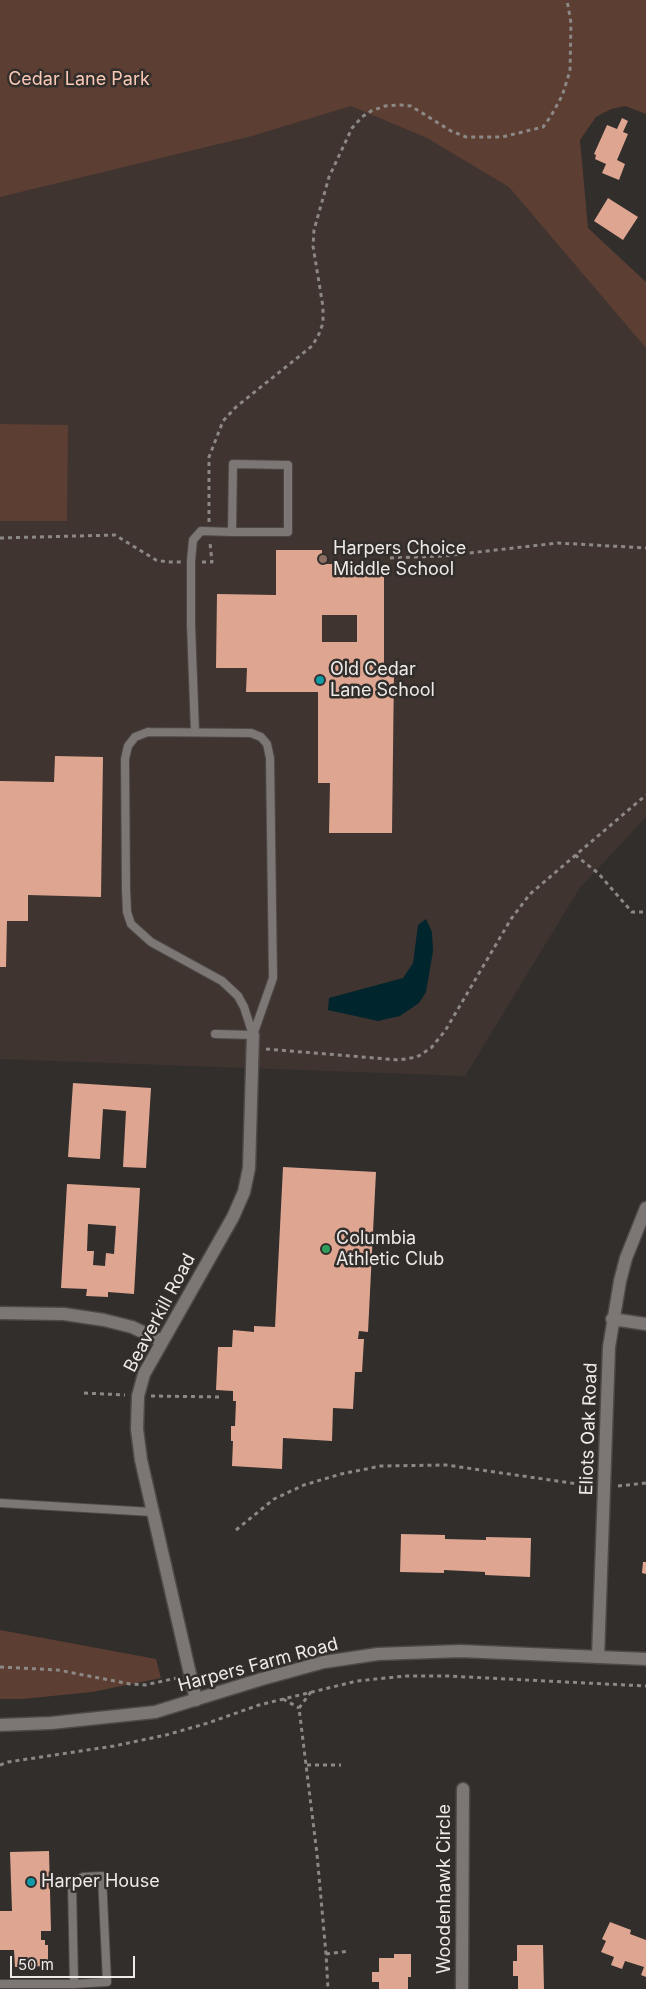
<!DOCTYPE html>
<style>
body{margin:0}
#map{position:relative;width:646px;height:1989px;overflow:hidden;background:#322e2c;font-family:Inter,sans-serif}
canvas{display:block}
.scale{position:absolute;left:10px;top:1956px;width:125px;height:22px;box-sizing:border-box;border:2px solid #edeae8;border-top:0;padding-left:6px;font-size:15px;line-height:18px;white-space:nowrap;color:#edeae8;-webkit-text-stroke:4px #322e2c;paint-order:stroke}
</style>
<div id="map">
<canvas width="646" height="1989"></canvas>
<div class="scale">50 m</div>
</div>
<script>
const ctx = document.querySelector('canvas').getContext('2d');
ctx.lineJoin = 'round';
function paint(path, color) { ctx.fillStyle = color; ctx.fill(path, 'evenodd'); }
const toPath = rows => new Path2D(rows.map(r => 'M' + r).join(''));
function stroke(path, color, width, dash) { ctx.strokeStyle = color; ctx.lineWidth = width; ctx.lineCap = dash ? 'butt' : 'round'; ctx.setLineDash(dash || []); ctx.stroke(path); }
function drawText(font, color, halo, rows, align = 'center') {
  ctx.font = font + ' Inter,sans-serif'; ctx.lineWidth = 5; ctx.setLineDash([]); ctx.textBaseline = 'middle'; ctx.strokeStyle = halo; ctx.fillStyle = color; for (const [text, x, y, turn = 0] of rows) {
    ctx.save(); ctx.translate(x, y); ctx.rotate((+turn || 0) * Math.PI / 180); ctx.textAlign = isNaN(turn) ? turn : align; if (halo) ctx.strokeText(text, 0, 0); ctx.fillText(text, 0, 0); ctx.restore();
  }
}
paint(toPath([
 [445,58,646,300,646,817,579,889,465,1076,0,1059,0,186]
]), '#3f3430');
paint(toPath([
 [0,0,646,0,646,114,625,106,611,109,596,117,580,140,588,228,646,282,646,348,509,187,427,138,351,106,252,136,0,197],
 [0,424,68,425,67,521,0,521],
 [0,1630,156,1659,161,1678,92,1692,22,1699,0,1699]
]), '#5c3e33');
paint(toPath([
 [426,919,432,932,433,951,426,992,419,1003,400,1016,378,1021,328,1010,329,998,403,978,413,963,418,925]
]), '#00252d');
paint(toPath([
 [622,118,628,121,623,132,628,134,617,160,625,164,619,180,602,173,606,164,595,159,596,155,594,154,607,125,617,129],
 [608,198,638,217,623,240,594,221],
 [276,550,322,550,322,564,384,564,384,668,394,669,392,833,329,833,330,783,318,783,318,692,246,692,247,668,216,668,217,594,276,595],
 [322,615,357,615,357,642,322,642],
 [55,756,103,757,101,897,28,895,28,921,7,921,6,967,0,967,0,781,54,782],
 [73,1083,151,1088,146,1168,123,1167,126,1111,103,1109,100,1159,68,1157],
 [283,1167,376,1172,368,1332,359,1331,358,1339,364,1339,362,1372,355,1372,353,1409,333,1408,332,1441,283,1438,282,1469,232,1466,233,1441,231,1441,231,1426,235,1426,236,1401,233,1401,233,1391,216,1390,218,1347,232,1347,233,1330,254,1332,254,1326,275,1327],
 [67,1184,140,1188,134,1294,108,1292,108,1297,86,1296,87,1289,61,1288],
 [88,1224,116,1226,114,1254,106,1253,105,1266,93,1265,94,1251,87,1251],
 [401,1534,445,1535,445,1539,486,1540,486,1537,531,1538,530,1577,485,1575,485,1572,444,1570,444,1573,400,1572],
 [643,1562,646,1562,646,1574,642,1573],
 [49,1851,51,1931,41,1931,41,1940,45,1940,45,1945,48,1945,48,1966,15,1967,14,1950,0,1950,0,1911,12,1911,10,1852],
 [610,1922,631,1930,630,1934,646,1940,646,1977,641,1975,644,1967,625,1961,622,1969,611,1965,614,1957,601,1952,606,1941,602,1939],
 [517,1945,543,1945,544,1989,518,1989,518,1976,513,1976,513,1961,517,1961],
 [394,1954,411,1954,411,1977,408,1977,408,1989,379,1989,379,1982,372,1982,372,1972,379,1972,379,1958,394,1958]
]), '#dea691');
const lane = toPath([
 [148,732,251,733,261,737,267,744,270,758,273,978,253,1035,244,1007,238,996,222,981,151,942,131,924,127,912,126,889,125,759,128,746,135,737,148,732],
 [195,732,191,625,191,561,193,540,201,531,232,532,288,532,288,465,233,464,232,532],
 [215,1034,253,1035],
 [0,1503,152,1512],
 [0,1984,74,1984,107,1982,102,1876,83,1877,72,1884,74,1984]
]);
const street = toPath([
 [0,1313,64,1314,104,1320,132,1327,162,1341],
 [612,1319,646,1324],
 [598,1657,609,1347,620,1281,626,1258,646,1208],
 [196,1700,141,1460,137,1429,138,1396,144,1374,233,1217,244,1192,249,1168,253,1035],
 [462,1989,463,1789]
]);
const secondary = toPath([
 [0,1725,51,1723,155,1712,262,1679,324,1662,378,1654,460,1651,646,1659]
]);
stroke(lane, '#4d4948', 10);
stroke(street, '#4d4948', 15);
stroke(secondary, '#4d4948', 15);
stroke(toPath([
 [209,522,209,457,223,421,236,407,312,346,319,334,323,323,323,307,313,246,314,230,329,177,352,128,362,117,371,111,385,106,401,105,411,106,451,131,466,137,502,137,543,127,551,116,562,96,570,71,571,23,567,0],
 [0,538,115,535,156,560,167,562,181,562],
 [390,558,443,556,558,543,646,548],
 [202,562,212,562,210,543],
 [575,855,598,873,632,912,646,912],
 [266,1049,399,1060,417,1057,431,1048,445,1031,511,919,530,894,646,795],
 [84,1393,125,1395],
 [151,1396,223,1397],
 [618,1486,646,1483],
 [236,1530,274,1499,304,1485,341,1474,381,1466,446,1465,592,1486],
 [0,1667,58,1670,130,1684,145,1685,177,1678],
 [311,1692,299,1708,317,1854,326,1954,328,1989],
 [283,1699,299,1708],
 [0,1765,8,1762,114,1746,166,1735,208,1723,259,1705,357,1681,405,1676,447,1676,646,1686],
 [307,1765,341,1765],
 [326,1954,349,1951]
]), '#8c8886', 3, [4, 4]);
stroke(lane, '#7c7775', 8);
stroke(street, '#7c7775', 12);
stroke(secondary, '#7c7775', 12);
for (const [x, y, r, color] of [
 [323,559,5,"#8d6e63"],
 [320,680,5,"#0f9aa8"],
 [326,1249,5,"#2e9e5b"],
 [31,1882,5,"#0f9aa8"]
]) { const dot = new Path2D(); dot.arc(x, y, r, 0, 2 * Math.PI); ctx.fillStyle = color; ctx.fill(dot); stroke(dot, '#322e2c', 2); }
drawText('18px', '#fac9b6', '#322e2c', [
 ["Cedar Lane Park",79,80]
]);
drawText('18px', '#edeae8', '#322e2c', [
 ["Harpers Choice",333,549],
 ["Middle School",333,570],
 ["Old Cedar",330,670],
 ["Lane School",330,691],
 ["Columbia",336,1239],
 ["Athletic Club",336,1260],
 ["Harper House",41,1882]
], 'left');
drawText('18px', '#edeae8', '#322e2c', [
 ["Beaverkill Road",160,1313,-62],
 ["Eliots Oak Road",589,1429,-88],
 ["Harpers Farm Road",258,1665,-15],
 ["Woodenhawk Circle",445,1889,-90]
]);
</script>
